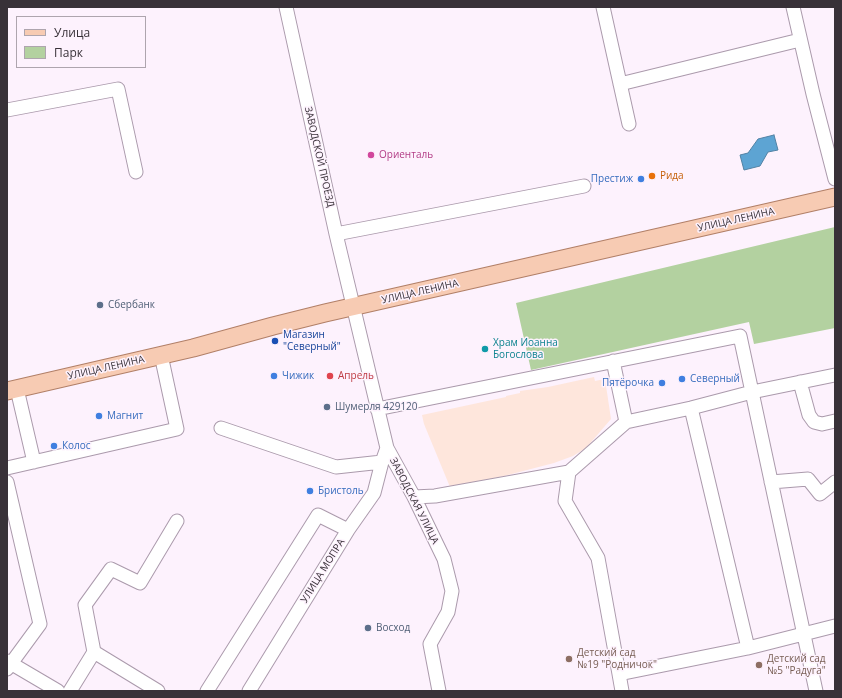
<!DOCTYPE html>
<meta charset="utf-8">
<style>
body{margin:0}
#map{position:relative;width:842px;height:698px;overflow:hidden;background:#fdf2fd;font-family:"Open Sans",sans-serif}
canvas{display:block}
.frame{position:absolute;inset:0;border:8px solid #383138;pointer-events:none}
.legend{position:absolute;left:16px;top:16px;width:130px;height:52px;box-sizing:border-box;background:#fdf2fd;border:1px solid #aea5ae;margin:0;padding:5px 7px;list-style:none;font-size:12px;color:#383138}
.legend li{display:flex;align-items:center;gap:8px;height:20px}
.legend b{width:20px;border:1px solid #aea5ae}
</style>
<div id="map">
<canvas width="842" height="698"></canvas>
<div class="frame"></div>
<ul class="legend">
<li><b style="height:5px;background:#f7cbb3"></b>Улица</li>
<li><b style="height:11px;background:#b3d1a0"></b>Парк</li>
</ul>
</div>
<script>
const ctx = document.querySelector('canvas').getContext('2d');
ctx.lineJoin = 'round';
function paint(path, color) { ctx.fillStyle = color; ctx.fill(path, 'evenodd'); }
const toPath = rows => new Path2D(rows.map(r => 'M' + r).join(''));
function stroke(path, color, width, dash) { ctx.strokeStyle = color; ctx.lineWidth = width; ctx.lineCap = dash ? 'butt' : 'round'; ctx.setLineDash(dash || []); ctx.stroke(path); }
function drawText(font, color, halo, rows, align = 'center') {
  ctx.font = font + ' "Open Sans",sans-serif'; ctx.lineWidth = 3; ctx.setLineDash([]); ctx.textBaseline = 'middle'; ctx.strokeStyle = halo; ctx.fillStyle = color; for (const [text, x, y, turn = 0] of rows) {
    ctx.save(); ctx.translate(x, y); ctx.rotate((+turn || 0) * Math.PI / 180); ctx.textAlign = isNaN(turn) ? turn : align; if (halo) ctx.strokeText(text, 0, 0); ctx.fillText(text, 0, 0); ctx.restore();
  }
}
paint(toPath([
 [594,377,595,381,605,379,611,419,586,448,573,456,554,463,504,476,450,487,424,424,422,415,506,397,506,396,520,393,520,391,548,387]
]), '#fee6dc');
paint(toPath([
 [835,227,835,328,754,344,749,322,531,370,516,303]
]), '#b3d1a0');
const water = toPath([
 [774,135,778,150,768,152,760,166,744,170,740,155,748,153,758,139,774,135]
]);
paint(water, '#5da4d3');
stroke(water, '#5282a4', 1);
const minor = toPath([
 [286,7,336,234,387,448,414,497,444,559,452,591,448,612,430,644,439,691],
 [603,7,629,124],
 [793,7,813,94,835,179],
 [620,84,800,40],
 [7,110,118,89,136,172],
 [336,234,584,186],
 [613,361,626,422,691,408,752,392,835,375],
 [800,382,809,415,814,422,822,424,835,421],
 [17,389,34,462],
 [377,409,740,336,816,691],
 [221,428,336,467,382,462],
 [7,468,177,429,161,355],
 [569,472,565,501,598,558,619,674,748,648,691,408],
 [7,482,40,624,7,669],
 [771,482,808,479,820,494,835,482],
 [414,497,435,496,569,472,626,422],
 [748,648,835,626],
 [94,652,85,605,111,569,140,583,177,521],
 [7,661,58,691],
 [619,674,622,691],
 [70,691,94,652,158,691],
 [207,691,318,515,348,530],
 [249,691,348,530,374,493,382,462,387,448]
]);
const major = toPath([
 [7,391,193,348,273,326,325,313,835,197]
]);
stroke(minor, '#ab9aac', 15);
stroke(major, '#b17f67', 19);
stroke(minor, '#fff', 13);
stroke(major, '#f7cbb3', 17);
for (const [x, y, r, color] of [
 [371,155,4,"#d1479c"],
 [652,176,4,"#e8710a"],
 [641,179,4,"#3f7fe0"],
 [100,305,4,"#5c6f8a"],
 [275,341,4,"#1a4fb4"],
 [485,349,4,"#0f9aa8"],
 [274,376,4,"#3f7fe0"],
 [330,376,4,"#e0444e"],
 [682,379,4,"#3f7fe0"],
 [662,383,4,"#3f7fe0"],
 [327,407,4,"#5c6f8a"],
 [99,416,4,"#3f7fe0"],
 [54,446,4,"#3f7fe0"],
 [310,491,4,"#3f7fe0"],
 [368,628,4,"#5c6f8a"],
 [569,659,4,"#8d6e63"],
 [759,665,4,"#8d6e63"]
]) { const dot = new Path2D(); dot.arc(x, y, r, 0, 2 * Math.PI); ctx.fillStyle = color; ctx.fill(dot); stroke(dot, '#fdf2fd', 1.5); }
drawText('10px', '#b23c85', '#fdf2fd', [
 ["Ориенталь",379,155]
], 'left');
drawText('10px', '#383138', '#fdf2fd', [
 ["ЗАВОДСКОЙ ПРОЕЗД",319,157,77],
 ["УЛИЦА ЛЕНИНА",736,220,-13],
 ["УЛИЦА ЛЕНИНА",420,292,-13],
 ["УЛИЦА ЛЕНИНА",106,368,-13],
 ["ЗАВОДСКАЯ УЛИЦА",414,501,63],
 ["УЛИЦА МОПРА",323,571,-58]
]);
drawText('10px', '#c56008', '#fdf2fd', [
 ["Рида",660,176]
], 'left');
drawText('10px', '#366cbe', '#fdf2fd', [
 ["Престиж",633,179,"right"],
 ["Чижик",282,376],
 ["Северный",690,379],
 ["Пятёрочка",654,383,"right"],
 ["Магнит",107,416],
 ["Колос",62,446],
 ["Бристоль",318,491]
], 'left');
drawText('10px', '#4e5e75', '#fdf2fd', [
 ["Сбербанк",108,305],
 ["Шумерля 429120",335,407],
 ["Восход",376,628]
], 'left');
drawText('10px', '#164399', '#fdf2fd', [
 ["Магазин",283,335],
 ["\"Северный\"",283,347]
], 'left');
drawText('10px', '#0d838f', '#fdf2fd', [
 ["Храм Иоанна",493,343],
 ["Богослова",493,355]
], 'left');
drawText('10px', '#be3a42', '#fdf2fd', [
 ["Апрель",338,376]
], 'left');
drawText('10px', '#785e54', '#fdf2fd', [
 ["Детский сад",577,653],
 ["№19 \"Родничок\"",577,665],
 ["Детский сад",767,659],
 ["№5 \"Радуга\"",767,671]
], 'left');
</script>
